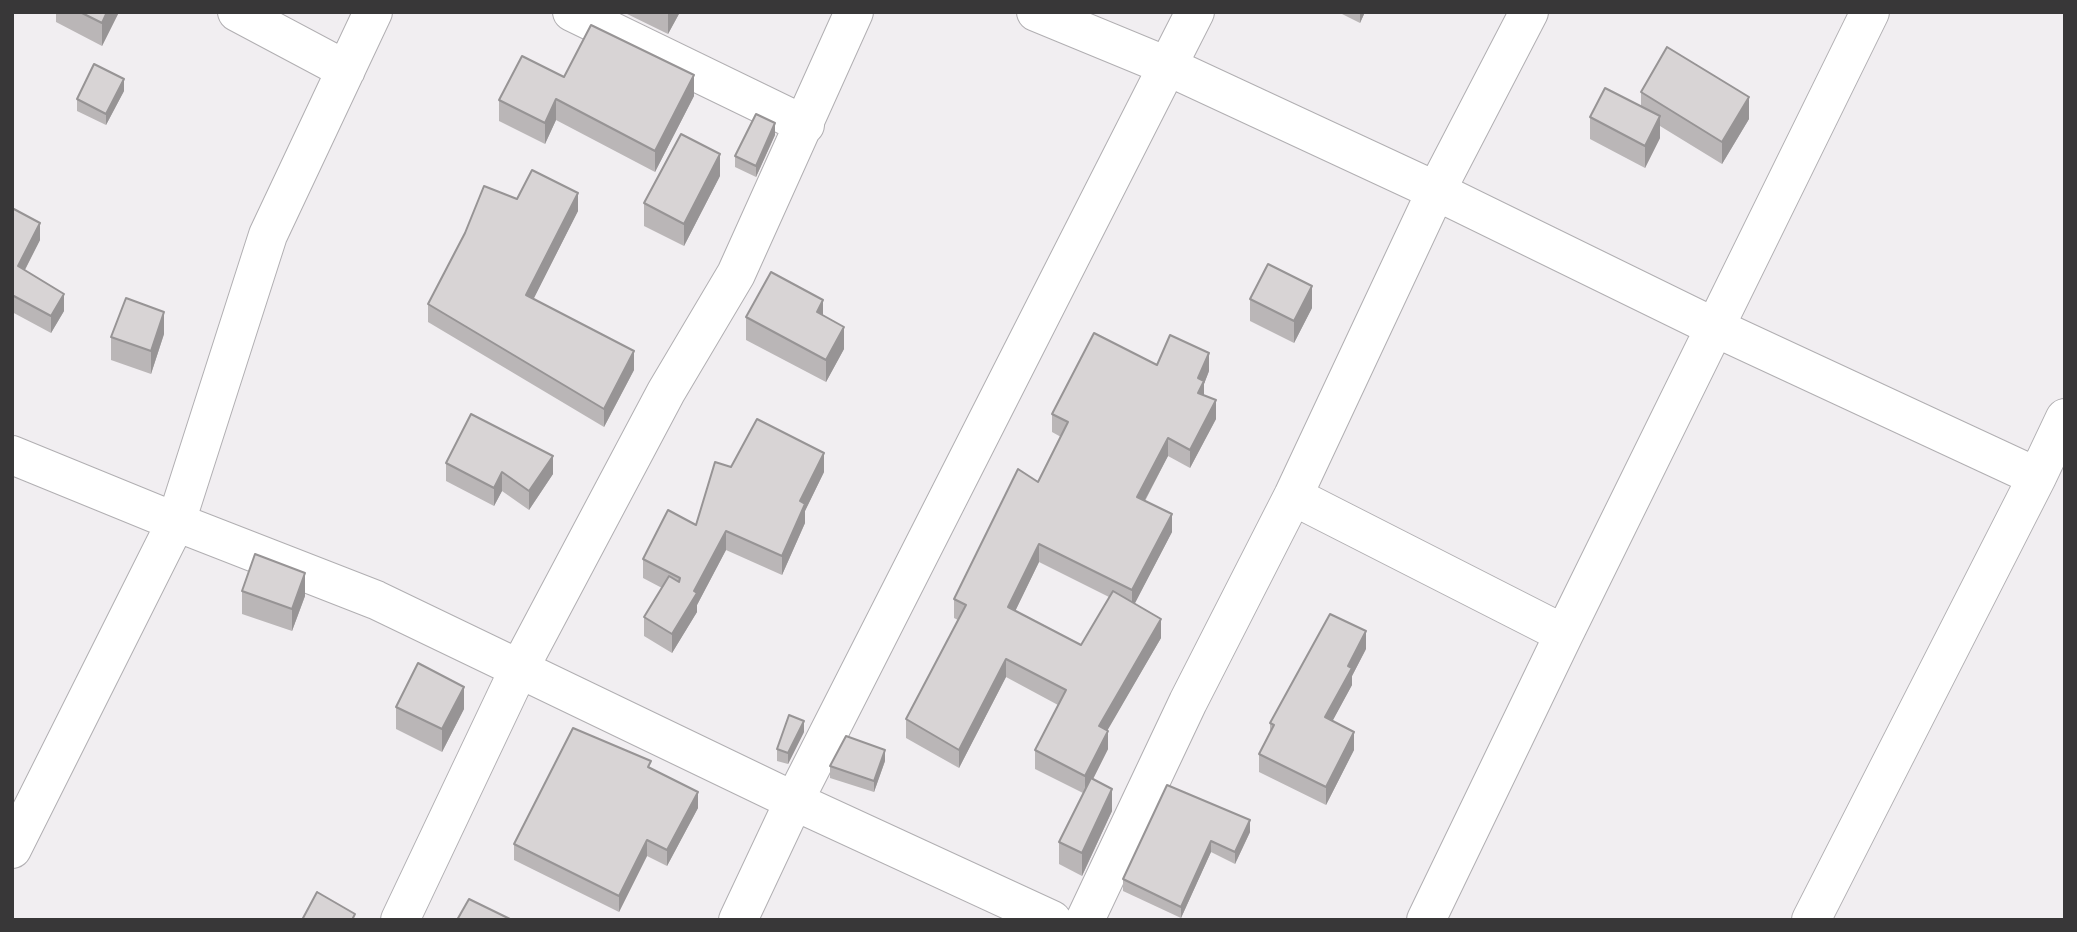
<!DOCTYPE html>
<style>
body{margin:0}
#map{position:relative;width:2077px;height:932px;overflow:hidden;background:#f1eef1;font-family:Mulish,sans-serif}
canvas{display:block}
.frame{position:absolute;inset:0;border:14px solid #383738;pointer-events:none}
</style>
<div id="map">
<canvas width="2077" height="932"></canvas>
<div class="frame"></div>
</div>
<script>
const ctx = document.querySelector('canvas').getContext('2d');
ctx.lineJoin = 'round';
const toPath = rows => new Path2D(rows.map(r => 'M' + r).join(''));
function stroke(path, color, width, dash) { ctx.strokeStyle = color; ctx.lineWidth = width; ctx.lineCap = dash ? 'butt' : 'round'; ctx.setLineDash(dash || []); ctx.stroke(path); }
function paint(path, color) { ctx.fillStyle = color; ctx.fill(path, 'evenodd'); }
const minor = toPath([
 [237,12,346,70],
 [572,12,805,125],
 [1036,12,1167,66,1436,191,1714,327,2037,477],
 [12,455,176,522,376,600,794,801,1052,920],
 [1293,496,1564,634],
 [12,849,176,522,268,235,373,12],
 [400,920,519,669,666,392,736,274,854,12],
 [738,920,794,801,1195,12],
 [1085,920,1188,702,1293,496,1436,191,1529,12],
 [1426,920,1564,634,1870,12],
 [1811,920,2037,477,2065,418]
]);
stroke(minor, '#b1afb2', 40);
stroke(minor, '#fff', 38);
paint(toPath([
 [56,12,119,12,102,46,56,22],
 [623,12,680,12,668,34],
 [1338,12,1365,12,1360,23],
 [564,77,694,96,655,172,556,120,545,144,499,121,499,100],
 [124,91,106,125,77,111,77,99],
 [1641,92,1749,119,1722,164,1660,126,1660,138,1645,168,1590,139,1590,117,1641,107],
 [775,135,756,177,735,167,735,156],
 [720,176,684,246,644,226,644,203],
 [517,199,578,211,533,299,634,370,604,427,428,322,428,304],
 [12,208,40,240,25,270,64,311,51,333,12,312],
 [1250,299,1312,308,1294,343,1250,321],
 [746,317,844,349,826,382,746,340],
 [164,334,151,374,111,360,111,337],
 [1209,371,1204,384,1204,395,1216,419,1190,468,1168,456,1145,501,1172,532,1134,604,1161,638,1107,730,1108,749,1093,779,1112,811,1082,876,1059,864,1059,842,1083,793,1035,769,1035,750,1058,705,1006,677,959,768,906,738,906,719,958,620,954,618,954,599,1038,482,1061,437,1052,432,1052,414],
 [1039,562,1109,597,1081,645,1015,611],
 [446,463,553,474,529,510,502,491,494,506,446,481],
 [731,467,824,472,805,511,805,523,782,575,726,550,697,605,697,612,672,653,644,636,644,617,662,588,643,578,643,559,696,525],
 [242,591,305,596,292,631,242,614],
 [1366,649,1352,676,1352,685,1332,721,1354,750,1326,805,1259,772,1259,754,1270,733,1270,723],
 [396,707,464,709,442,752,396,729],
 [804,732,788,764,777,761,777,749],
 [885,761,874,792,830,778,830,766],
 [651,769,698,808,667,866,647,856,619,912,514,860,514,844],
 [1167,785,1250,832,1235,864,1211,852,1181,918,1123,891,1123,879]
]), '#bab6b7');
paint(toPath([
 [107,12,119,12,102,46,102,23],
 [668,12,680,12,668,34],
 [1360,12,1365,12,1360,23],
 [694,75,694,96,655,172,655,151],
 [124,79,124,91,106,125,106,114],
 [1749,97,1749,119,1722,164,1722,142],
 [556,99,556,120,545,144,545,123],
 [1660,116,1660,138,1645,168,1645,146],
 [775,123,775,135,756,177,756,166],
 [720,154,720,176,684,246,684,224],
 [578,193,578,211,526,314,526,295],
 [40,223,40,240,18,283,18,266],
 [1312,286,1312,308,1294,343,1294,321],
 [64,294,64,311,51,333,51,316],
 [823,300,823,322,817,312],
 [164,312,164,334,151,374,151,351],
 [844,327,844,349,826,382,826,360],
 [634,351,634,370,604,427,604,409],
 [1209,353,1209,371,1204,384,1204,400,1198,411,1198,378],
 [1216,400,1216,419,1190,468,1190,450],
 [1168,438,1168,456,1137,515,1137,497],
 [824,453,824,472,805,511,805,523,782,575,782,556,800,501],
 [553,456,553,474,529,510,529,491],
 [502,472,502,491,494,506,494,488],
 [1172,514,1172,532,1132,609,1132,590],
 [726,531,726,550,697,605,697,612,672,653,672,634],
 [1039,544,1039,562,1008,626,1008,607],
 [305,573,305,596,292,631,292,609],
 [1161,619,1161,638,1099,745,1099,726],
 [1366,631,1366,649,1352,676,1352,685,1325,735,1325,717,1348,666],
 [1006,659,1006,677,959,768,959,750],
 [464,687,464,709,442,752,442,729],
 [804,721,804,732,788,764,788,753],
 [1108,731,1108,749,1085,795,1085,776],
 [1354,732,1354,750,1326,805,1326,787],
 [885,750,885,761,874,792,874,781],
 [1112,789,1112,811,1082,876,1082,853],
 [698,792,698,808,667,866,667,850],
 [1250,820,1250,832,1235,864,1235,852],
 [647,840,647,856,619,912,619,896],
 [1211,841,1211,852,1181,918,1181,907]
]), '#979495');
const building = toPath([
 [80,12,107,12,102,23,80,12],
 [591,25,694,75,655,151,556,99,545,123,499,100,522,56,564,77,591,25],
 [1667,47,1749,97,1722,142,1641,92,1667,47],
 [94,64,124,79,106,114,77,99,94,64],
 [1605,88,1660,116,1645,146,1590,117,1605,88],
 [756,114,775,123,756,166,735,156,756,114],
 [681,134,720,154,684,224,644,203,681,134],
 [532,170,578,193,526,295,634,351,604,409,428,304,465,233,484,186,517,199,532,170],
 [12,208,40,223,18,266,64,294,51,316,12,295,12,208],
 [1268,264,1312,286,1294,321,1250,299,1268,264],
 [771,272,823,300,817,312,844,327,826,360,746,317,771,272],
 [126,298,164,312,151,351,111,337,126,298],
 [1094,333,1157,365,1170,335,1209,353,1198,378,1204,381,1198,393,1216,400,1190,450,1168,438,1137,497,1172,514,1132,590,1039,544,1008,607,1081,645,1113,591,1161,619,1099,726,1108,731,1085,776,1035,750,1066,690,1006,659,959,750,906,719,966,605,954,599,1018,469,1038,482,1068,422,1052,414,1094,333],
 [471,414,553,456,529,491,502,472,494,488,446,463,471,414],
 [757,419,824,453,800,501,805,504,782,556,726,531,694,591,697,593,672,634,644,617,669,576,679,582,680,578,643,559,668,510,696,525,715,462,731,467,757,419],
 [255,554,305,573,292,609,242,591,255,554],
 [1330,614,1366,631,1348,666,1352,668,1325,717,1354,732,1326,787,1259,754,1274,725,1270,723,1330,614],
 [418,663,464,687,442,729,396,707,418,663],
 [789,715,804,721,788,753,777,749,789,715],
 [573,728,651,761,648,767,698,792,667,850,647,840,619,896,514,844,573,728],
 [846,736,885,750,874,781,830,766,846,736],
 [1091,778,1112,789,1082,853,1059,842,1091,778],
 [1167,785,1250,820,1235,852,1211,841,1181,907,1123,879,1167,785],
 [317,892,355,914,352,920,302,920,317,892],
 [469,899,512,920,457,920,469,899]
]);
paint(building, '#d8d4d5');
stroke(building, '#979495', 2);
</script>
